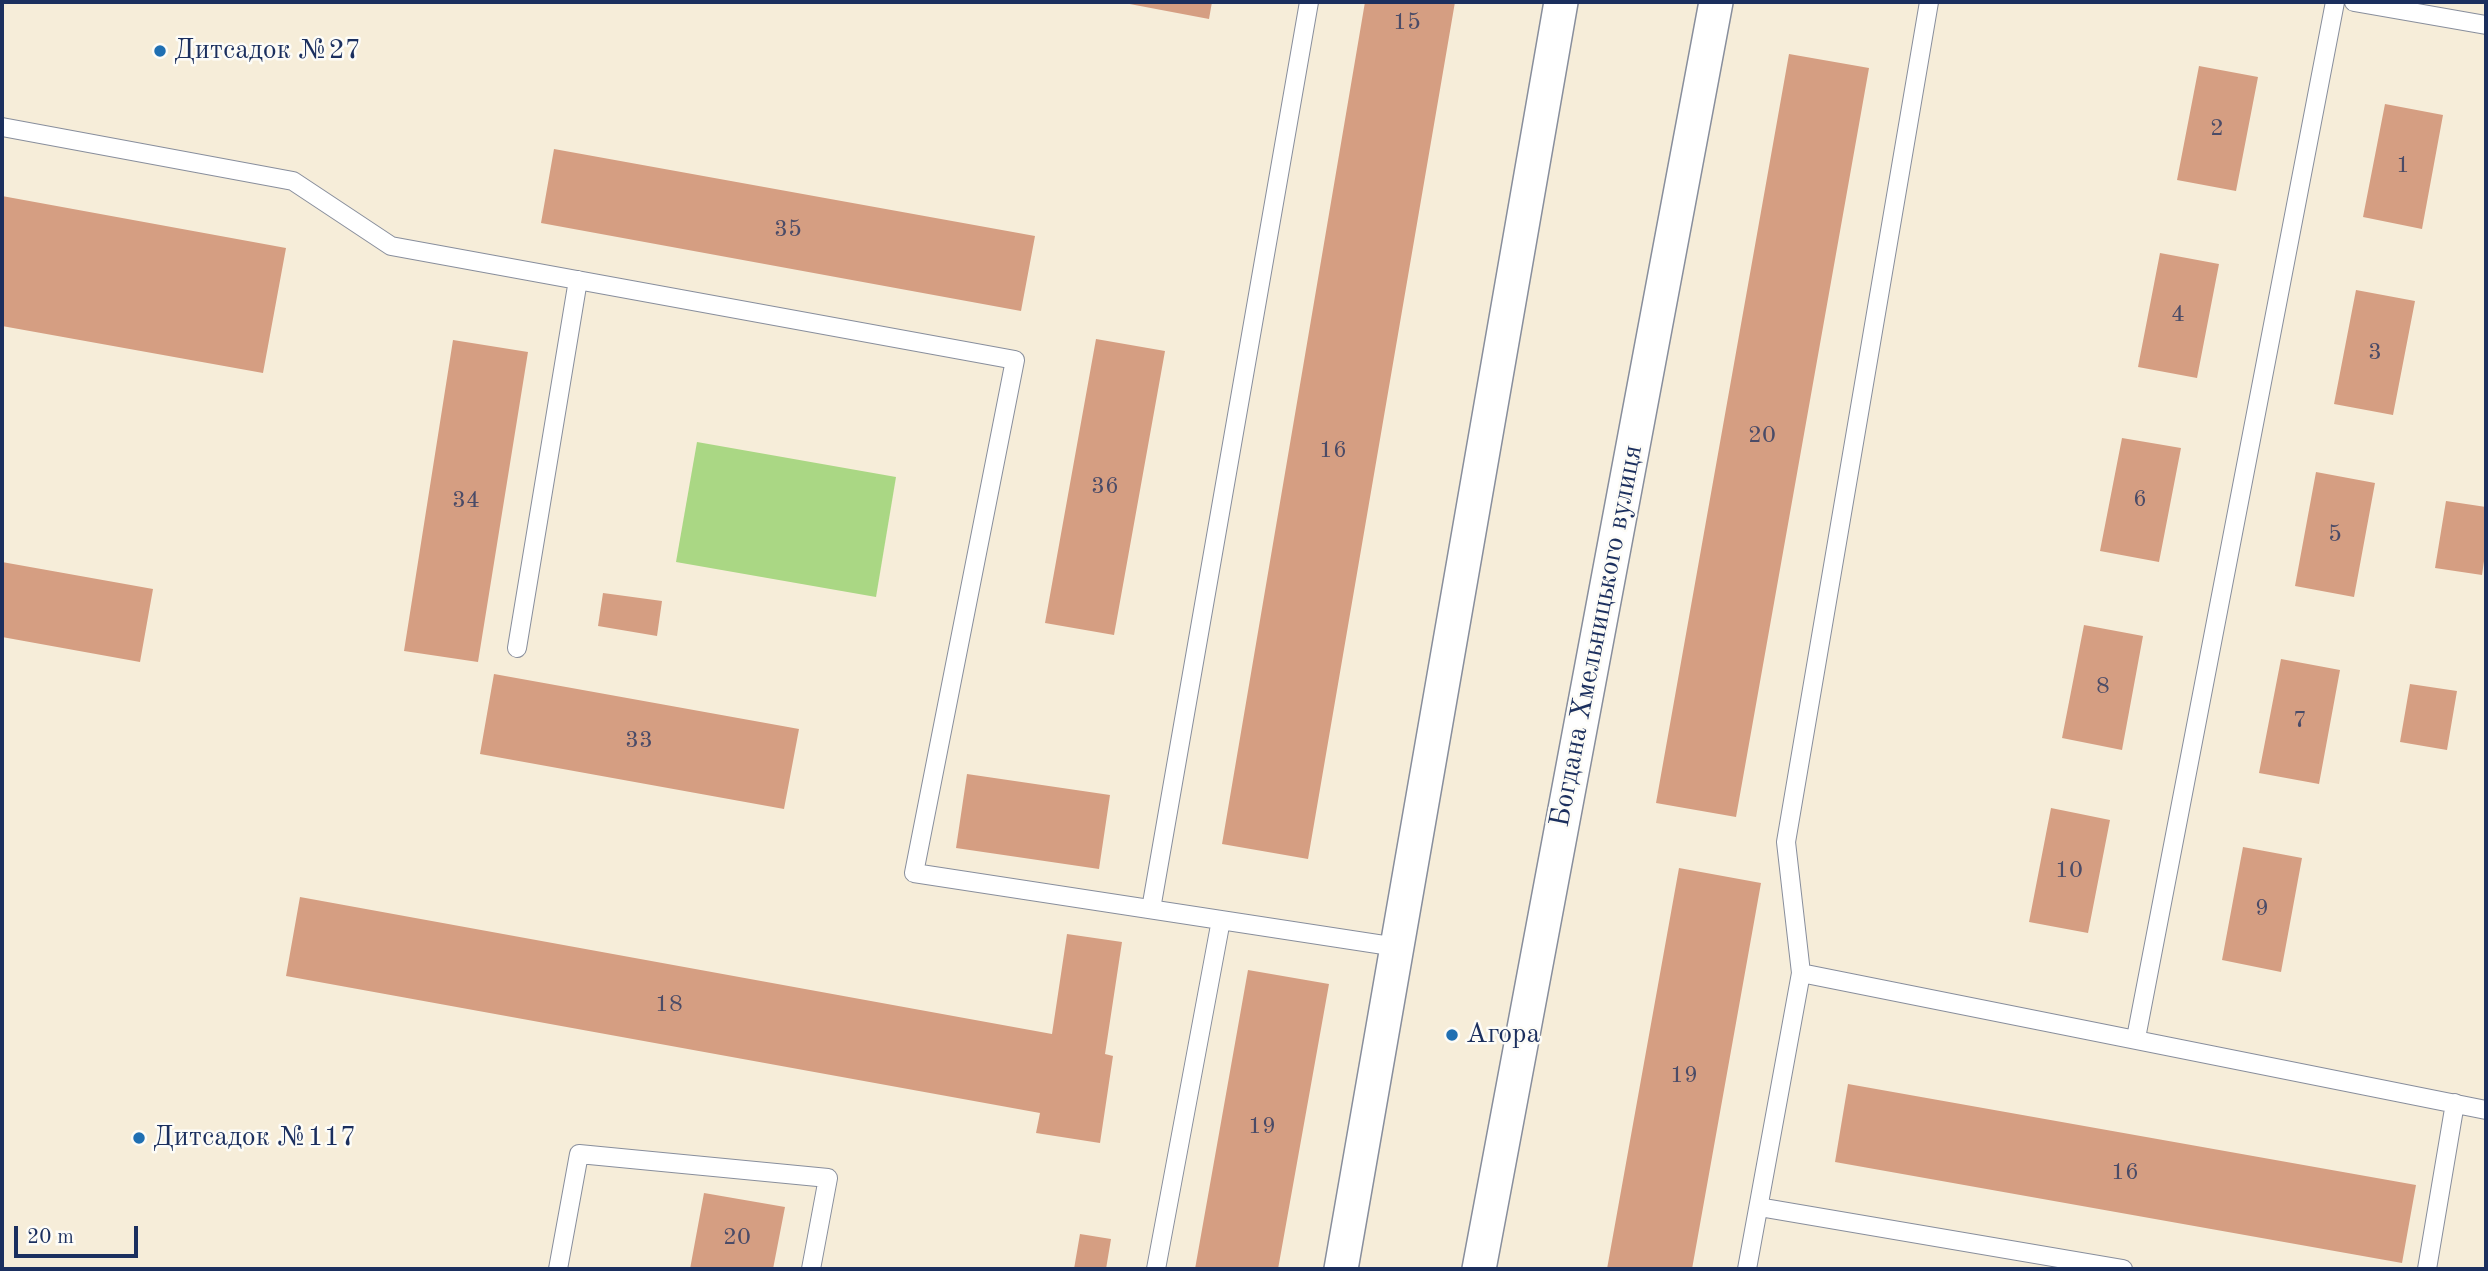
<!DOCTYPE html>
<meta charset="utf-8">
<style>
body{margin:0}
#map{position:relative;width:2488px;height:1271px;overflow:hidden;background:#f6edd9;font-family:"Old Standard TT",serif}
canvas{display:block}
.frame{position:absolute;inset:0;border:4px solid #1b2f5e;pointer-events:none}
.scale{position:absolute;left:14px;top:1226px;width:124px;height:32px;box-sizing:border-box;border:4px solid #1b2f5e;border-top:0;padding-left:9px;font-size:21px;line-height:24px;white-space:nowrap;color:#1b2f5e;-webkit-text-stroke:5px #fdfcf7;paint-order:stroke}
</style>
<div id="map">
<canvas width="2488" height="1271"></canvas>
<div class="frame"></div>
<div class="scale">20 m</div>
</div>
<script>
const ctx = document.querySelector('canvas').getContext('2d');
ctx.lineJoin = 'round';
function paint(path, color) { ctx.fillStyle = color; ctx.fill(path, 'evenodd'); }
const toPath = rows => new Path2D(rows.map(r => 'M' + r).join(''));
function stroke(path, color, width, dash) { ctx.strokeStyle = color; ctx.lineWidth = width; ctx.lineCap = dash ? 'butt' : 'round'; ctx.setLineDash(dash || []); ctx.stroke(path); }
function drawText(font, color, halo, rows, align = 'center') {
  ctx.font = font + ' "Old Standard TT",serif'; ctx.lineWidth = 5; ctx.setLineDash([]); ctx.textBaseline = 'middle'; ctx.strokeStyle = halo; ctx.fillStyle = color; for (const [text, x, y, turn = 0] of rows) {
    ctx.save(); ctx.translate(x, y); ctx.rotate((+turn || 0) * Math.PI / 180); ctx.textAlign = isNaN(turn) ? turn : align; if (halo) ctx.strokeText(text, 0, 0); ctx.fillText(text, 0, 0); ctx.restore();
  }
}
paint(toPath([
 [697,442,896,477,876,597,676,562]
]), '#aad784');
paint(toPath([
 [1119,2,1212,2,1209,19],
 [1365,2,1455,2,1308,859,1222,844],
 [1789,54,1869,68,1736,817,1656,803],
 [2199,66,2258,77,2236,191,2177,180],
 [2385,104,2443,115,2422,229,2363,217],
 [554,149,1035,236,1021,311,541,223],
 [2,196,286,248,263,373,2,326],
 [2160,253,2219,264,2197,378,2138,367],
 [2356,290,2415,301,2393,415,2334,404],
 [1096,339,1165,351,1114,635,1045,623],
 [453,340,528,352,478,662,404,651],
 [2122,438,2181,448,2159,562,2100,551],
 [2316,472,2375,483,2354,597,2295,586],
 [2446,501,2486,507,2486,547,2482,575,2435,568],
 [2,562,153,589,140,662,2,637],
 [603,593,662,601,657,636,598,626],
 [2084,625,2143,636,2122,750,2062,738],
 [2281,659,2340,670,2319,784,2259,773],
 [494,674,799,729,784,809,480,754],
 [2410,684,2457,691,2447,750,2400,742],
 [967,774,1110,795,1099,869,956,848],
 [2051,808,2110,820,2088,933,2029,922],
 [2243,847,2302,858,2281,972,2222,960],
 [1679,868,1761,883,1692,1269,1607,1269],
 [300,897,1052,1034,1067,934,1122,942,1105,1054,1113,1056,1100,1143,1036,1133,1040,1113,286,976],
 [1248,970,1329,984,1278,1269,1195,1269],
 [1848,1084,2416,1185,2402,1263,1835,1162],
 [704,1193,785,1207,773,1269,690,1269],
 [1080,1234,1111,1239,1106,1269,1074,1269]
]), '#d59e82');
const lane = toPath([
 [1929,2,1786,842,1801,973,2486,1110],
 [2354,2,2486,25],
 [2,127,293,181,391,246,1015,360,914,873,1397,947],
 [517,648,578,280],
 [1151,909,1309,2],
 [2136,1038,2335,2],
 [1759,1207,2123,1269],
 [558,1269,579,1154,828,1178,811,1269],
 [1156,1269,1221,920],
 [1747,1269,1801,973],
 [2427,1269,2455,1103]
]);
const street = toPath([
 [1341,1269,1561,2],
 [1479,1269,1716,2]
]);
stroke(lane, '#888e9c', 20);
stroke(street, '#888e9c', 36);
stroke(lane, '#fff', 18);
stroke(street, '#fff', 33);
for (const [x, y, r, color] of [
 [160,51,7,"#1f6fb2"],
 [1452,1035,7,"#1f6fb2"],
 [139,1138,7,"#1f6fb2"]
]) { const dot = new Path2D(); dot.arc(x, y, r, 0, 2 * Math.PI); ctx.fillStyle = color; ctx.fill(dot); stroke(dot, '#fdfcf7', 2.5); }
drawText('24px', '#4a4b67', null, [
 ["15",1407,23],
 ["2",2217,129],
 ["1",2403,166],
 ["35",788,230],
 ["4",2178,315],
 ["3",2375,353],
 ["20",1762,436],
 ["16",1333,451],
 ["36",1105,487],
 ["6",2140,500],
 ["34",466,501],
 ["5",2335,535],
 ["8",2103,687],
 ["7",2300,721],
 ["33",639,741],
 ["10",2069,871],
 ["9",2262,909],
 ["18",669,1005],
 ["19",1684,1076],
 ["19",1262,1127],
 ["16",2125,1173],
 ["20",737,1238]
]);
drawText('28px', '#1b2f5e', '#fdfcf7', [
 ["Дитсадок №27",174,51],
 ["Агора",1466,1035],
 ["Дитсадок №117",153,1138]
], 'left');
drawText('28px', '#1b2f5e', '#fdfcf7', [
 ["Богдана Хмельницького вулиця",1597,636,-79]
]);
</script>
